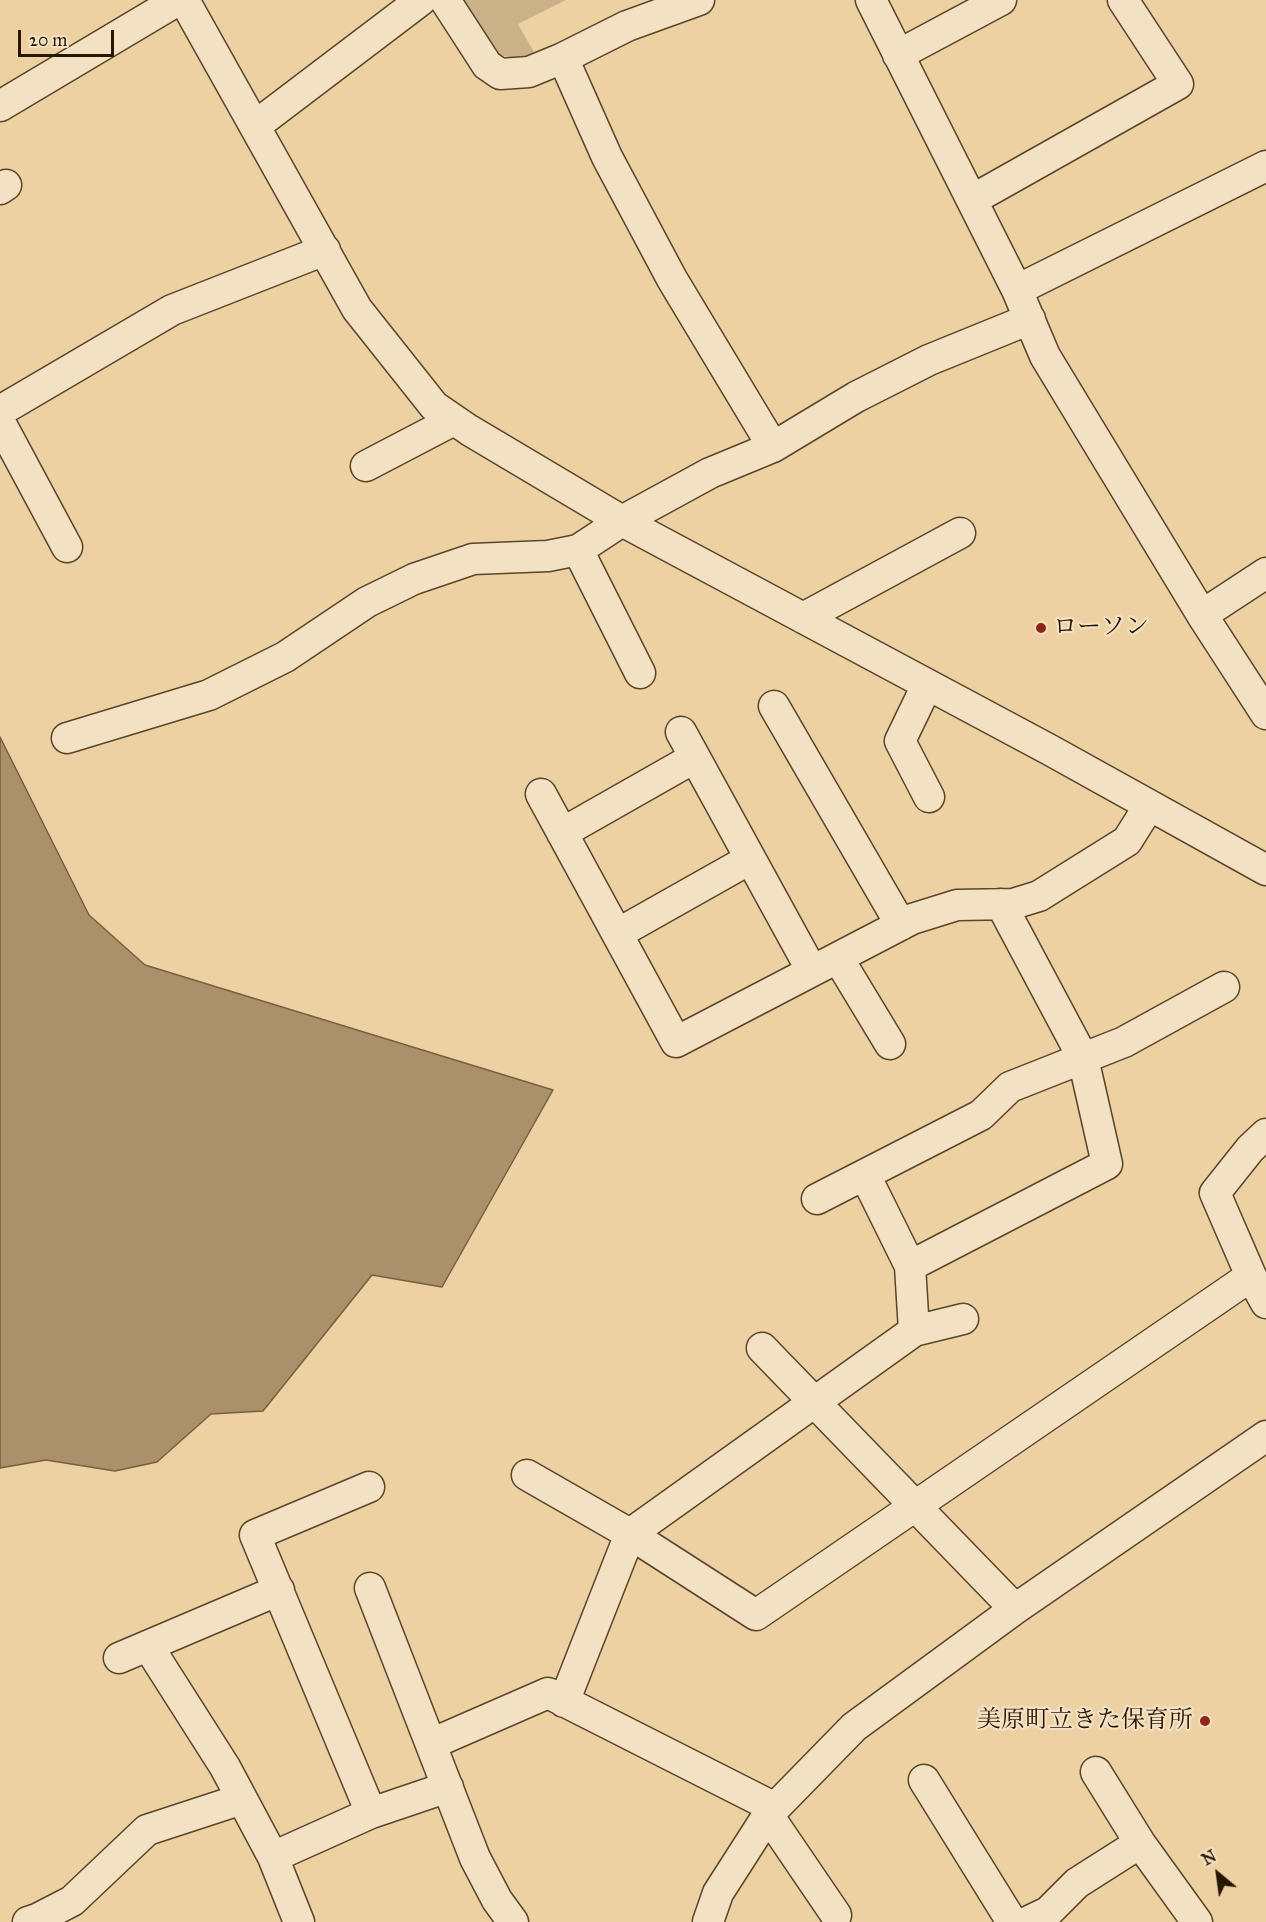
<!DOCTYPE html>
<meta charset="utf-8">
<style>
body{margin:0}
#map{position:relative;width:1266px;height:1922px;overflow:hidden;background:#edd1a2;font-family:"IM FELL Great Primer",serif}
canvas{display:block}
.north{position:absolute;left:1188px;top:1844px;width:60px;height:60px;-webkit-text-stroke:4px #f3e1c3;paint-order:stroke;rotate:331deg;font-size:16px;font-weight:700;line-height:24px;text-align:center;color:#271602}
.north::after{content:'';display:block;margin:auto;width:21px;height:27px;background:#271602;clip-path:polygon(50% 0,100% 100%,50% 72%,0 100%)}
.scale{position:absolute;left:18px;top:30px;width:96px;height:27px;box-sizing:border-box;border:3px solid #271602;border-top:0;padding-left:8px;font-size:18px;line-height:21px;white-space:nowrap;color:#271602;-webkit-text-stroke:4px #f3e1c3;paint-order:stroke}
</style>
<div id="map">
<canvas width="1266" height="1922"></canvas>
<div class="north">N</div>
<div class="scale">20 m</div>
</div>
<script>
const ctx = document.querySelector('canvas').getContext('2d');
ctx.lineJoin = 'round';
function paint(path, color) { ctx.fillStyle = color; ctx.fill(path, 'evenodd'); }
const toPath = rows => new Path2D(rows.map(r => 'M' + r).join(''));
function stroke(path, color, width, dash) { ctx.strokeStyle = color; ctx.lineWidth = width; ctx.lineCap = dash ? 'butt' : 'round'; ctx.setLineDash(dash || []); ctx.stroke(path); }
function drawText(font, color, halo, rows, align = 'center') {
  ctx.font = font + ' "IM FELL Great Primer","Noto Serif JP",serif'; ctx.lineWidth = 4.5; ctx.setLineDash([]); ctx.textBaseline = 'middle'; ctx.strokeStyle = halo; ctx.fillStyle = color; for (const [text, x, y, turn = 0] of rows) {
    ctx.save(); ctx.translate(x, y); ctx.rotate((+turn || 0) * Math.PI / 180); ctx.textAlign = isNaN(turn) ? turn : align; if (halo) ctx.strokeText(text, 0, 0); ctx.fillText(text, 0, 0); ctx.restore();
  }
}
paint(toPath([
 [460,0,566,0,518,24,535,54,516,59,497,54]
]), '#cbb187');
const water = toPath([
 [0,737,89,915,145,965,553,1090,442,1287,372,1275,263,1411,211,1414,157,1462,115,1471,46,1460,0,1468,0,737]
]);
paint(water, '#aa916c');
stroke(water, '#766042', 1.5);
const minor = toPath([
 [184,0,357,309,434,406,469,430,622,521,1050,750,1266,870],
 [445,0,487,65,500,74,529,72,563,58,627,26,699,0],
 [871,0,1017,290,1045,356,1202,615,1266,714],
 [898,55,1001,0],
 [563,58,607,157,672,279,773,447],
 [0,106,178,0],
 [255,126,421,0],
 [0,189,6,185],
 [972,200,1178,84,1123,0],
 [1017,290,1266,166],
 [0,411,172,310,325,250],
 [0,422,67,547],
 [366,466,454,420],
 [578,550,640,673],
 [1202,615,1266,573],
 [803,618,960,533],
 [927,685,900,741,929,797],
 [774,706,901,925],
 [681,732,812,971],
 [67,738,209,695,285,657,367,602,414,579,473,559,548,556,578,550,622,521,710,473,773,447,856,397,929,360,1030,319],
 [541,794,676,1042,912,919,957,905,1013,904,1039,896,1127,841,1149,806],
 [562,833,694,758],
 [617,934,750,859],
 [838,958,890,1044],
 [865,1175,910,1266,1107,1164,1083,1058,1001,904],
 [817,1199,981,1115,1010,1087,1124,1042,1224,987],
 [910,1266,914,1331],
 [1251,1276,1266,1303],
 [762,1348,1015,1609],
 [527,1475,630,1534,756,1615,1251,1276,1215,1193,1250,1149,1266,1134],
 [369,1487,255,1535,371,1813],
 [370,1588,475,1858,497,1900,513,1922],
 [148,1646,225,1767,273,1857,299,1922],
 [119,1658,279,1590],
 [564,1702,630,1534,914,1331,963,1319],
 [431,1744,548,1693,775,1808],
 [1096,1772,1140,1843,1197,1922],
 [924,1780,1012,1922],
 [768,1815,836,1915],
 [273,1857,371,1813,448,1787],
 [28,1922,37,1919,72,1901,147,1830,242,1799],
 [708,1922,718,1893,768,1815,854,1727,1015,1609,1266,1436],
 [1027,1922,1048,1912,1077,1883,1140,1843]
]);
stroke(minor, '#58452a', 33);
stroke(minor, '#f3e1c3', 30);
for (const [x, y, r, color] of [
 [1041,628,6,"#8f2418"],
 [1205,1721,6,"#8f2418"]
]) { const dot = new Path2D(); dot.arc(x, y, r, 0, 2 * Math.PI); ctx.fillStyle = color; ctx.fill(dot); stroke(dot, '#f3e1c3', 2); }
drawText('24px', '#271602', '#f3e1c3', [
 ["ローソン",1053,628],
 ["美原町立きた保育所",1193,1721,"right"]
], 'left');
</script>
